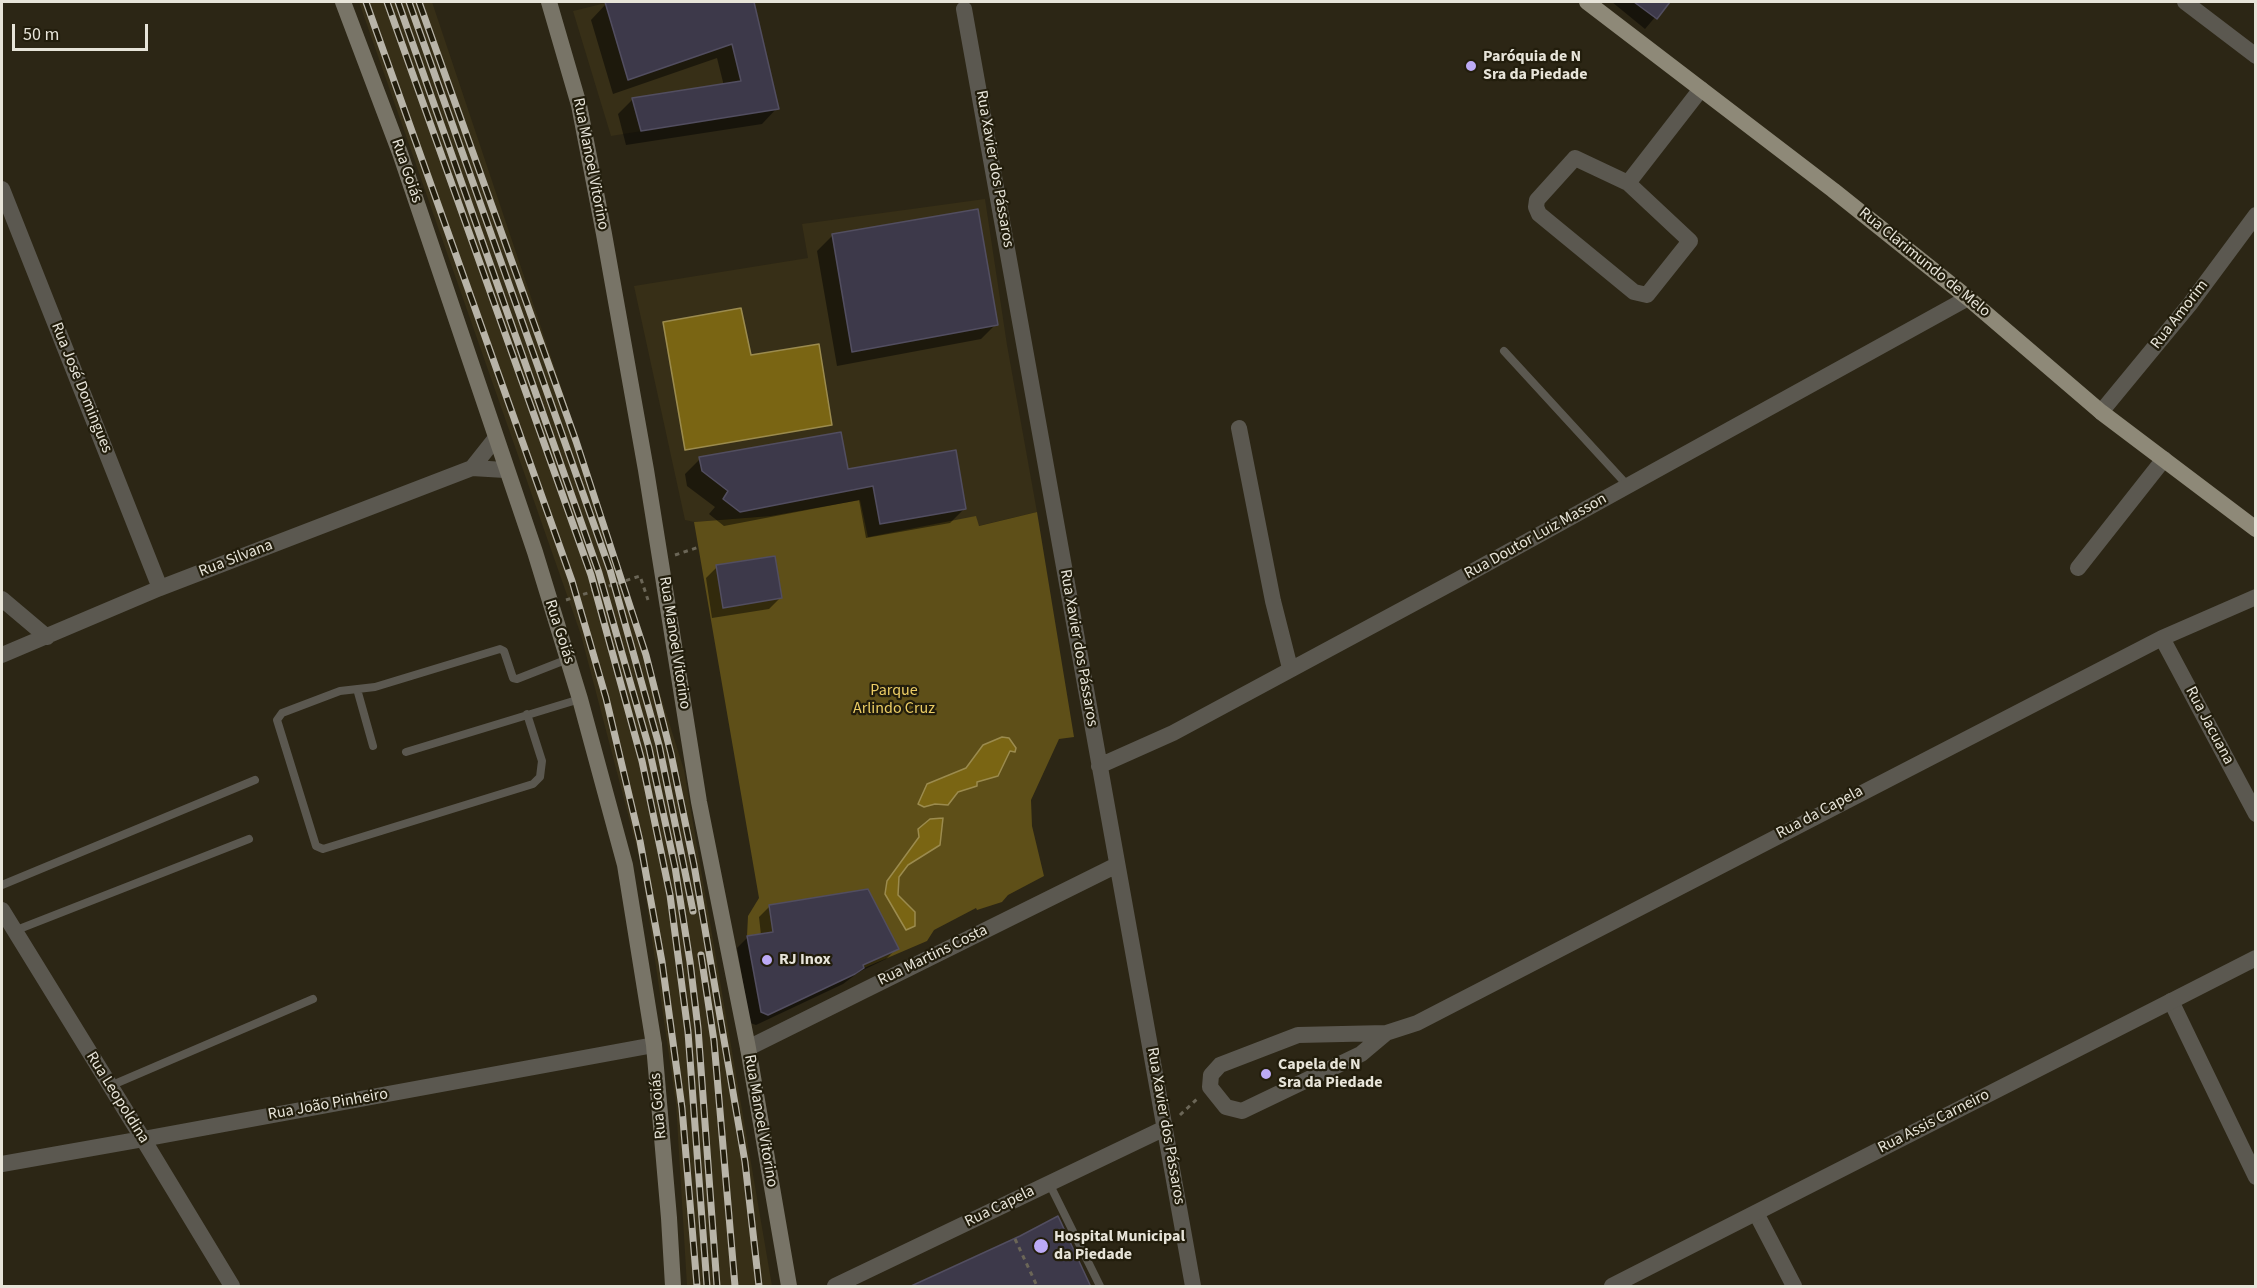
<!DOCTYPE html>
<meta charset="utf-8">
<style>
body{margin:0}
#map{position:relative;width:2257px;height:1288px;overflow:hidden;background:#2c2615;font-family:"Source Sans 3",sans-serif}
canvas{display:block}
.frame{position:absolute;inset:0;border:3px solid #e7e4d9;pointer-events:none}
.scale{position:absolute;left:12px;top:24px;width:136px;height:27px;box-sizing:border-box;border:3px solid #e7e4d9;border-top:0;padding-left:8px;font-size:18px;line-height:21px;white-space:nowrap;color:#e7e4d9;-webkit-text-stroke:4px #221d0c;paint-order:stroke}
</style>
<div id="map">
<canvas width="2257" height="1288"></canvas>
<div class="frame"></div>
<div class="scale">50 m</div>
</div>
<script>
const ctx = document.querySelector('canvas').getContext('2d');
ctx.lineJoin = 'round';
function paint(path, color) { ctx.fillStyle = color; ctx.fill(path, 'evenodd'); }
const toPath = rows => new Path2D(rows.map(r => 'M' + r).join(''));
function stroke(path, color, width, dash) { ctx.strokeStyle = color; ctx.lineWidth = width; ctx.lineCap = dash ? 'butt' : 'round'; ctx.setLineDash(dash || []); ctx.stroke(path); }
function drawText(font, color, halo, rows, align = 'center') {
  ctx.font = font + ' "Source Sans 3",sans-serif'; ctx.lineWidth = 4.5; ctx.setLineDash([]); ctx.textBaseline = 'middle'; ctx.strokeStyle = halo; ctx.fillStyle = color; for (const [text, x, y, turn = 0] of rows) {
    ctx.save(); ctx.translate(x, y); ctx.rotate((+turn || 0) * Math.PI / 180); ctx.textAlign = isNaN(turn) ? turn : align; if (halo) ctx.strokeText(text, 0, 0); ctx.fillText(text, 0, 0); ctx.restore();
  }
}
paint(toPath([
 [359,2,432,2,604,515,684,770,772,1286,687,1286,676,1103,641,864,581,635],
 [610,2,753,2,779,109,611,136,573,11],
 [985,199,1007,345,1037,512,978,526,976,517,868,537,859,500,769,516,694,522,685,520,634,286,808,258,802,224]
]), '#372f17');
paint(toPath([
 [860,500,868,537,976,516,979,526,1037,512,1074,737,1059,739,1031,800,1032,826,1044,876,1008,895,1002,902,977,910,976,908,934,930,927,941,864,968,850,919,747,936,748,916,759,898,694,522,770,516]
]), '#5e4f18');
const water = toPath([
 [741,308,751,355,819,344,832,425,685,450,663,322,741,308],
 [1002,737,1009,738,1016,748,1015,752,1010,751,998,776,977,782,977,786,958,792,948,805,935,804,924,807,918,804,927,784,966,768,983,745,1002,737],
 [943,818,940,845,908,865,899,877,898,895,915,912,915,926,906,930,885,894,887,881,919,837,918,829,930,819,943,818]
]);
paint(water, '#7a6513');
stroke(water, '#9b8b4e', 1.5);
paint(toPath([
 [615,2,750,2,777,108,762,124,626,145,618,114,633,99,724,86,717,58,613,94,591,20,606,4],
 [1612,2,1668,2,1645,29],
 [832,236,996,324,981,339,837,366,817,251],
 [700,459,846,471,965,508,950,523,866,538,859,500,724,526,709,514,715,507,687,486,685,474],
 [717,567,780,598,769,609,712,618,706,578],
 [770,906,897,948,886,959,859,972,843,984,756,1025,750,1023,737,948,748,937,761,935,759,917]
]), '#0007');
const building = toPath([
 [605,2,754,2,779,109,641,131,632,98,741,81,732,44,628,80,605,2],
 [1634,2,1670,2,1657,19,1634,2],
 [978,209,998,325,852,352,832,234,978,209],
 [841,432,848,469,956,450,966,509,880,524,873,486,740,512,723,499,728,491,702,471,699,457,841,432],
 [775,556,782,598,723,608,716,565,775,556],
 [868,889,899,949,863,965,864,968,855,974,768,1015,761,1012,747,936,773,932,769,905,868,889],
 [1058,1216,1091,1287,909,1287,1020,1236,1058,1216]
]);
paint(building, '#3d394a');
stroke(building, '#524e60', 1.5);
stroke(toPath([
 [675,555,699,547],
 [566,600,640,576,648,600],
 [1180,1115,1197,1099],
 [1015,1239,1037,1286]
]), '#6b6657', 3, [4.5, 4.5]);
stroke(toPath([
 [1504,351,1628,486],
 [357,689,373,746],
 [527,714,542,761,540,777,533,784,323,849,316,846,277,720,282,713,340,691,375,687,500,649,504,651,513,678,517,679,568,659],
 [406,752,580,699],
 [2,885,255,780],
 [14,931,249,839],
 [110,1086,313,999],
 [1049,1183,1100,1286]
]), '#5b5850', 8);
stroke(toPath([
 [2185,2,2256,56],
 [964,9,1193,1286],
 [1575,158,1628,183,1690,241,1647,295,1634,292,1539,214,1536,207,1537,200,1575,158],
 [1628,183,1701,89],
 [2101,412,2190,304,2256,215],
 [1239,428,1273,601,1290,668],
 [2078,568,2164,459],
 [2162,638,2256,814],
 [1099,766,1173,733,1459,579,1968,298],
 [2171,1001,2256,1177],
 [1386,1033,1361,1054,1242,1111,1226,1107,1210,1087,1211,1075,1220,1065,1298,1035,1386,1033,1417,1023,2162,638,2256,597],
 [748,1048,1117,865],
 [1756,1213,1794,1286],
 [232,1286,143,1139,654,1045],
 [835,1286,1165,1128]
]), '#5b5850', 16);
stroke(toPath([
 [2,189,160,588],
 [472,468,495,439],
 [2,599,47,637],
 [2,655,160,588,472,468,505,470],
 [2,910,143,1139,2,1164],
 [1612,1286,2256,958]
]), '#5b5850', 16);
stroke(toPath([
 [343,2,400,153,535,552,580,699,625,865,654,1045,669,1218,673,1286],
 [549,2,579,105,604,234,646,470,699,802,748,1048,789,1286]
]), '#787467', 16);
stroke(toPath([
 [1587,2,1833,190,1968,298,2101,412,2256,529]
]), '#8e8978', 16);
const rail = toPath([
 [366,2,572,581,606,698,640,841,662,962,682,1108,697,1286],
 [387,2,591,575,642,761,670,895,688,1032,707,1286],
 [398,2,599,573,649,748,675,867,690,962,698,1028,717,1286],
 [409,2,610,570,659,745,693,911],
 [419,2,576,441,646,655,671,754,694,865,745,1162,759,1286],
 [701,955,714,1041,735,1286]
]);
stroke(rail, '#b8b4a8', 7);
stroke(rail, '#221d0c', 4.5, [14]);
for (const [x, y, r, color] of [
 [1471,66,6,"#bcaaf5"],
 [767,960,6,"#bcaaf5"],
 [1266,1074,6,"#bcaaf5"],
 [1041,1246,8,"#bcaaf5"]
]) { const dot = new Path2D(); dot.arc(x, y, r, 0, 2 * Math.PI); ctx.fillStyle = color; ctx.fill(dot); stroke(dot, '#221d0c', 2); }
drawText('bold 16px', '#e7e4d9', '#221d0c', [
 ["Paróquia de N",1483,57],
 ["Sra da Piedade",1483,75],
 ["RJ Inox",779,960],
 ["Capela de N",1278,1065],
 ["Sra da Piedade",1278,1083],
 ["Hospital Municipal",1054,1237],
 ["da Piedade",1054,1255]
], 'left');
drawText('16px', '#e7e4d9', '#221d0c', [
 ["Rua Manoel Vitorino",590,164,79],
 ["Rua Xavier dos Pássaros",994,169,80],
 ["Rua Goiás",406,171,71],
 ["Rua Clarimundo de Melo",1924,263,39],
 ["Rua Amorim",2180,315,-52],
 ["Rua José Domingues",81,388,68],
 ["Rua Doutor Luiz Masson",1536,537,-29],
 ["Rua Silvana",236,559,-21],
 ["Rua Goiás",559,632,72],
 ["Rua Manoel Vitorino",674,643,81],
 ["Rua Xavier dos Pássaros",1078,648,80],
 ["Rua Jacuana",2209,726,62],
 ["Rua da Capela",1820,813,-28],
 ["Rua Martins Costa",933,956,-26],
 ["Rua Leopoldina",117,1098,58],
 ["Rua João Pinheiro",328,1105,-10],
 ["Rua Goiás",659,1106,-95],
 ["Rua Manoel Vitorino",760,1121,80],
 ["Rua Assis Carneiro",1934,1122,-27],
 ["Rua Xavier dos Pássaros",1165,1126,80],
 ["Rua Capela",1000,1207,-26]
]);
drawText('16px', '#eccd65', '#221d0c', [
 ["Parque",894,691],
 ["Arlindo Cruz",894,709]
]);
</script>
